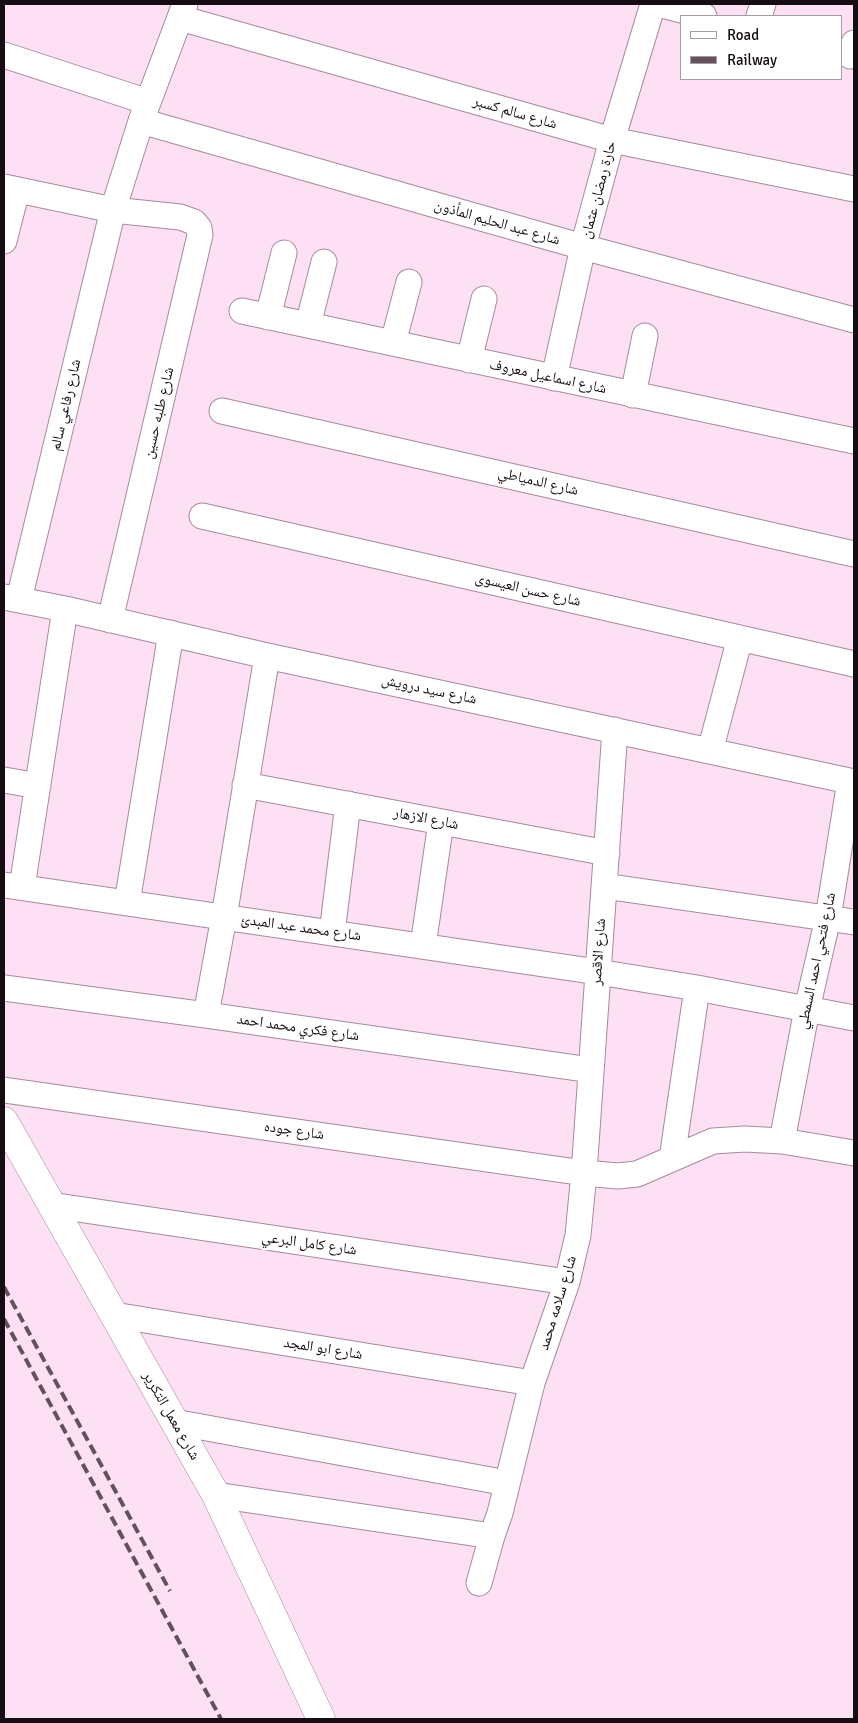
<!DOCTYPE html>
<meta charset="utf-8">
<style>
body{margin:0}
#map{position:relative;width:858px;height:1723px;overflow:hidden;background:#fee0f4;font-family:Signika,sans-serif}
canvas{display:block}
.frame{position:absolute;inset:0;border:5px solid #160c13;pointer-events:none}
.legend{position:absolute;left:680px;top:15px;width:162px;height:65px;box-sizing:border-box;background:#fff;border:1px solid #a29ea1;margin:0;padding:6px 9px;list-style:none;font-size:15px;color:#160c13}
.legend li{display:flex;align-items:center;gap:10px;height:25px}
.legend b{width:25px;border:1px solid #a29ea1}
</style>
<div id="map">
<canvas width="858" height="1723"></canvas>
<div class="frame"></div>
<ul class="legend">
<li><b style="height:6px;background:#fff"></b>Road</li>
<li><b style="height:6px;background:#63525e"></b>Railway</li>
</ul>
</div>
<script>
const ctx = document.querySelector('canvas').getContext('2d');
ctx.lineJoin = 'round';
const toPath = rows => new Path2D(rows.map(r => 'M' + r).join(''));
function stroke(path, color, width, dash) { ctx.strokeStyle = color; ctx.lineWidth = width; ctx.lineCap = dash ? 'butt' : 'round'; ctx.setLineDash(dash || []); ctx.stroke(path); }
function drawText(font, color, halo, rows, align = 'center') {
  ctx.font = font + ' Signika,"Noto Naskh Arabic",sans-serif'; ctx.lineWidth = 4.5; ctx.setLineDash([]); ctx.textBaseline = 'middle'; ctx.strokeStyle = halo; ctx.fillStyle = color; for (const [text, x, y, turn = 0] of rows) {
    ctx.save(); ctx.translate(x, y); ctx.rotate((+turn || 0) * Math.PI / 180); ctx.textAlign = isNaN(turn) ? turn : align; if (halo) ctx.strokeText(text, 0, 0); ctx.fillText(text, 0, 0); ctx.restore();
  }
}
const street = toPath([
 [658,4,704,16],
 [759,16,763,4],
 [180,18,612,140,854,189],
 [4,55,148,102],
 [850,56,854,43],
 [141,121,583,247,854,320],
 [4,187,113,210,180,217,194,222,199,228,200,235,110,620],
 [4,241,17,190],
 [242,311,854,441],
 [268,317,284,253],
 [308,325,324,262],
 [393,343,409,282],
 [469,360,484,299],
 [554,378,583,247,612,140,653,4],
 [633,395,645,336],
 [222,411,854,554],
 [202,516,854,664],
 [4,597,65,609,267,656,854,782],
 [19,599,113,210,141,121,185,4],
 [710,751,740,638],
 [4,780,38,786],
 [245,785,607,853],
 [4,885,598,972,697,988,854,1018],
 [604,886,854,922],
 [22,887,65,609],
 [127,903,171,633],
 [332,933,348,804],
 [423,946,441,822],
 [4,988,206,1015,591,1070],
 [206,1015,224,917,267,656],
 [4,1090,584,1173,615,730],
 [782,1141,807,1009,828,918,850,781],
 [672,1159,697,988],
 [51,1205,567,1282],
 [114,1315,532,1383],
 [174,1422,507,1483],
 [216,1495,492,1536],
 [479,1583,492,1536,500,1513,532,1383,567,1282,578,1235,584,1173,618,1176,637,1174,713,1141,745,1139,782,1141,854,1153]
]);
const secondary = toPath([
 [4,1121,216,1495,321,1719]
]);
stroke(street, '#a68a9d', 27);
stroke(secondary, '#a68a9d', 29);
stroke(street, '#fff', 25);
stroke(secondary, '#fff', 28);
stroke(toPath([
 [4,1287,170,1591],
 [4,1319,221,1719]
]), '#63525e', 4, [10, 5]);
drawText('15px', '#160c13', '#fff', [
 ["شارع سالم كسبر",515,113,16],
 ["حارة رمضان عثمان",599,190,-75],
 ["شارع عبد الحليم المأذون",497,223,16],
 ["شارع اسماعيل معروف",548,377,12],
 ["شارع رفاعي سالم",66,405,-77],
 ["شارع طلبه حسين",159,413,-77],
 ["شارع الدمياطي",538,482,13],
 ["شارع حسن العيسوى",528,590,13],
 ["شارع سيد درويش",429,690,12],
 ["شارع الازهار",426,819,11],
 ["شارع محمد عبد المبدئ",301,928,8],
 ["شارع الاقصر",599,952,-86],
 ["شارع فتحي احمد السمطي",817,961,-78],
 ["شارع فكري محمد احمد",298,1028,8],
 ["شارع جوده",294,1131,8],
 ["شارع كامل البرعي",309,1244,8],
 ["شارع سلامه محمد",558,1303,-73],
 ["شارع ابو المجد",323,1349,9],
 ["شارع معمل التكرير",171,1416,60]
]);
</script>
